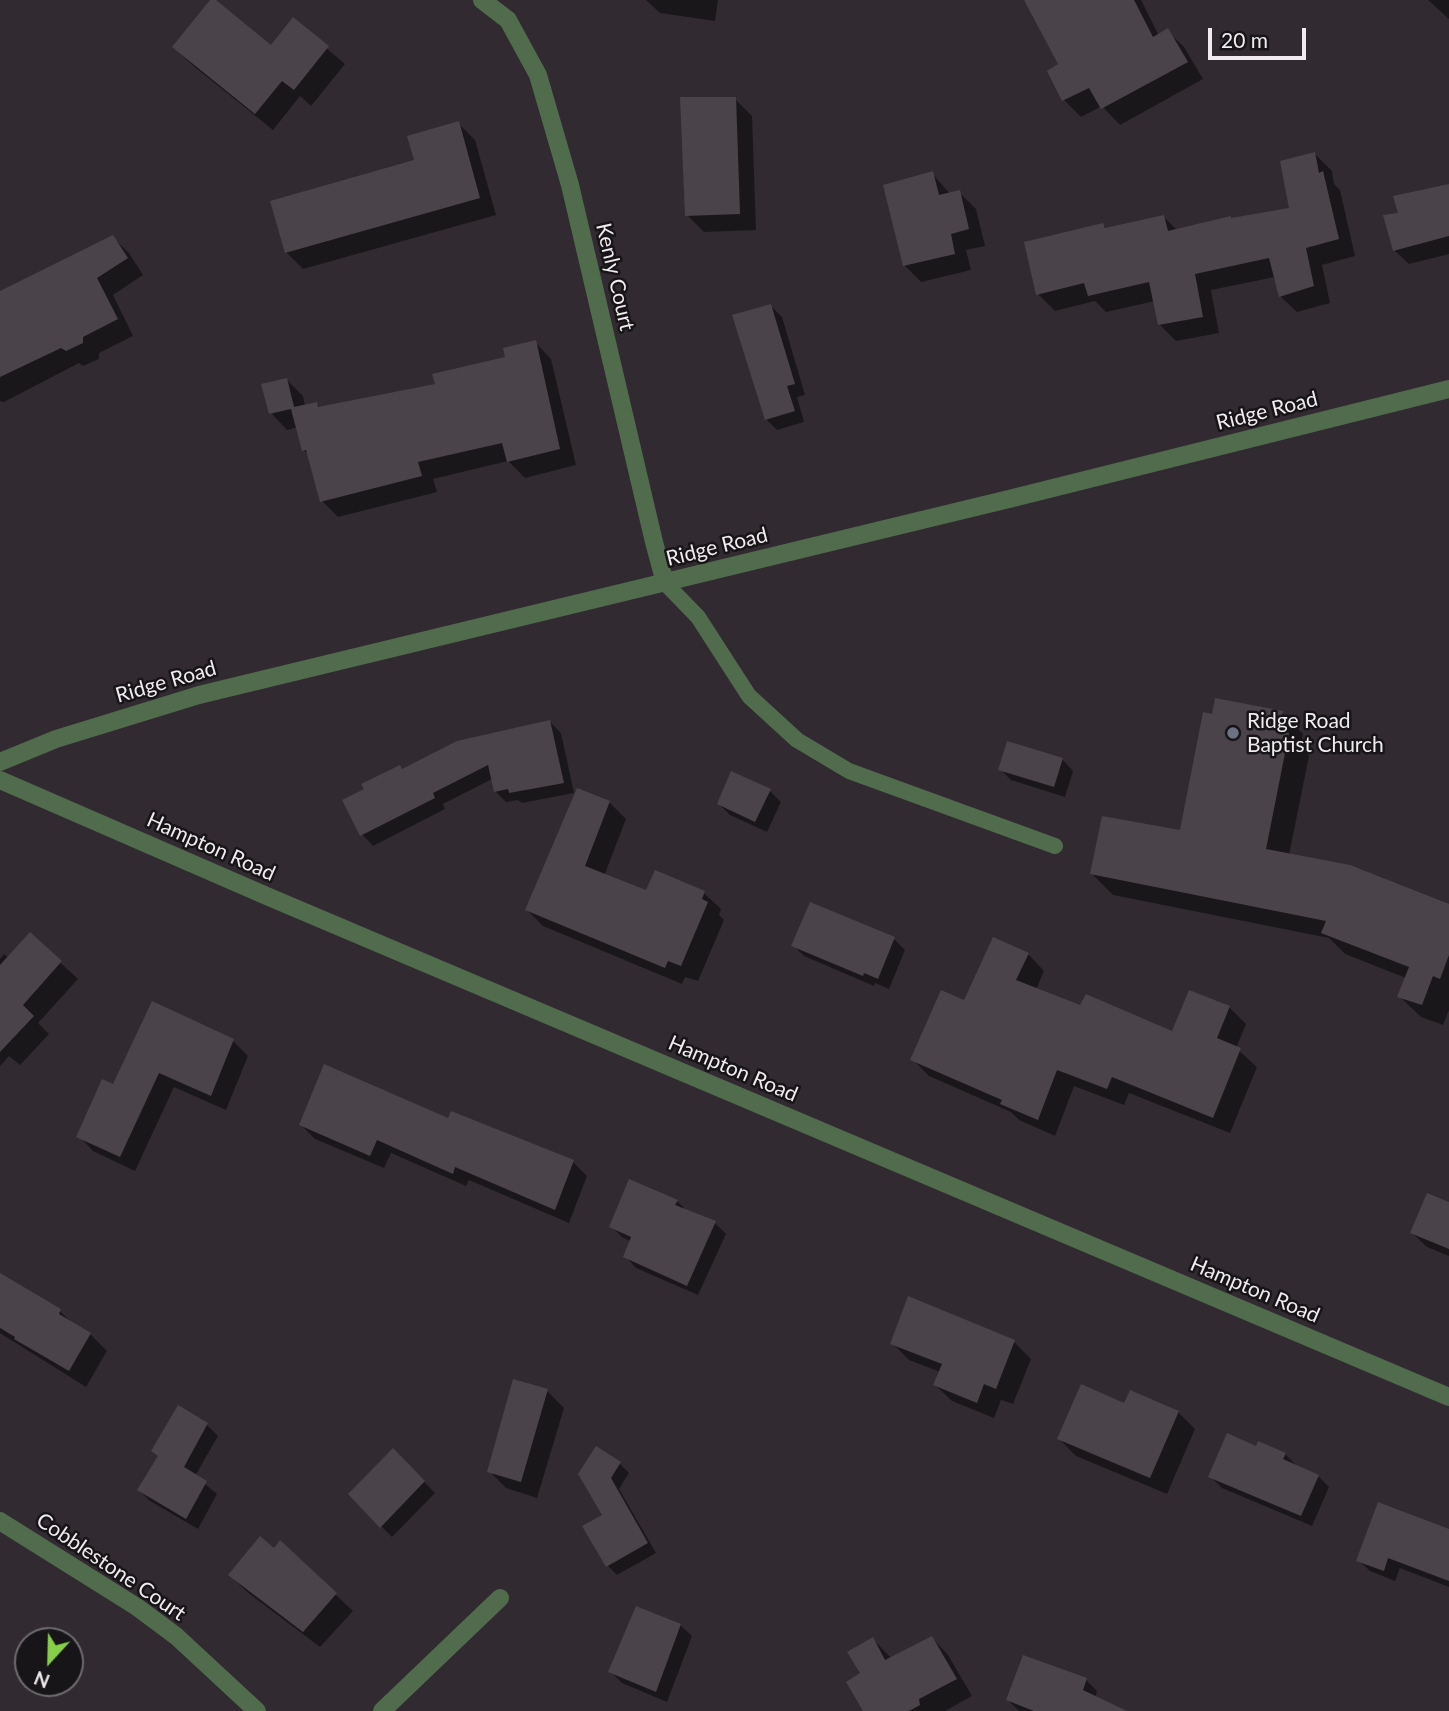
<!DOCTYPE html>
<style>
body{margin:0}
#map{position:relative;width:1449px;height:1711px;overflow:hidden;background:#312b31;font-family:Lato,sans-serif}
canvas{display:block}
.north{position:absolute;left:14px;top:1627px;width:70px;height:70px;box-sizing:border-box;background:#171517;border:2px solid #6d6b6d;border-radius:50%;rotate:202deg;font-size:19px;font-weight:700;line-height:28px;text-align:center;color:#efebef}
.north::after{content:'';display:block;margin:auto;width:24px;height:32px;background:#87cf4a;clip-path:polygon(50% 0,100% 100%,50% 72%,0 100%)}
.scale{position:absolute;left:1208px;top:28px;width:98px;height:32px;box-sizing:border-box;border:4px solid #efebef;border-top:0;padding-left:9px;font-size:21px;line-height:24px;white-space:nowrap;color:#efebef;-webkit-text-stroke:5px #171517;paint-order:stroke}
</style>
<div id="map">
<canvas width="1449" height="1711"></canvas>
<div class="north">N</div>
<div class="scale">20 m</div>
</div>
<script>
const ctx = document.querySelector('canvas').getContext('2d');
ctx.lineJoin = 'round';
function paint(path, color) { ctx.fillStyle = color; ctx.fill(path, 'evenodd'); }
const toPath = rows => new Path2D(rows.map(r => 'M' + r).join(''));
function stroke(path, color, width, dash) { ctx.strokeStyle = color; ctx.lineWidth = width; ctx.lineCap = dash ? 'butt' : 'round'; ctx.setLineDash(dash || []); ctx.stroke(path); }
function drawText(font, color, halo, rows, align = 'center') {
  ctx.font = font + ' Lato,sans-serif'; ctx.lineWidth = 5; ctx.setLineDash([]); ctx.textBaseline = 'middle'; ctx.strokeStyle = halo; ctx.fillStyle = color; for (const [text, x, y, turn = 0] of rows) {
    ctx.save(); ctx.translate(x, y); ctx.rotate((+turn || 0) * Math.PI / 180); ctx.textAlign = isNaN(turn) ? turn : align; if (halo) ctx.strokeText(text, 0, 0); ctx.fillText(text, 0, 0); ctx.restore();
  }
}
paint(toPath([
 [213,0,271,47,293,20,345,64,311,106,300,96,273,130,191,64,174,47],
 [646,0,718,0,715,21,660,13],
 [1026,0,1141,0,1159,36,1167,31,1184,47,1203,79,1120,125,1102,106,1081,117,1064,100,1060,65],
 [1428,0,1449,0,1449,19],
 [735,99,752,116,756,230,704,232,687,215],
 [458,123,475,140,496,215,303,269,286,252,416,162],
 [1315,154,1332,171,1334,184,1340,190,1355,256,1322,265,1330,303,1297,312,1280,296,1275,277,1211,290,1219,333,1176,341,1159,324,1155,301,1106,312,1095,301,1055,311,1038,294,1103,225,1108,229,1164,217,1177,230,1291,209],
 [932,173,950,194,959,192,976,209,985,246,966,250,971,270,921,282,904,265],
 [1449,186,1449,254,1409,264,1394,250,1400,214],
 [112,237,129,253,143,275,113,295,133,336,99,353,99,359,83,366,79,363,4,402,0,401,0,294],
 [771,306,782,317,805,395,797,397,804,422,777,430,766,419],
 [535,342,551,359,576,465,525,478,508,461,433,479,437,492,338,517,322,501,309,456,304,450,298,427,287,430,271,413,287,380,303,396,305,406,316,404,321,409,437,386,507,358],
 [1282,713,1303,734,1300,747,1309,756,1289,855,1449,905,1449,1010,1443,1025,1421,1017,1399,996,1406,978,1345,954,1329,938,1113,895,1092,874,1181,832],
 [550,722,561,733,574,793,522,803,518,800,506,802,495,791,492,779,443,804,445,809,373,846,362,834,403,771],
 [1062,759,1073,771,1065,797,1011,780,1000,769],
 [770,791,781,802,767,832,730,815,719,804],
 [609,802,626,819,604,876,647,893,656,872,704,893,721,909,719,915,724,920,698,981,685,977,682,984,543,926,527,910],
 [811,904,894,939,905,950,889,989,875,983,874,986,804,956,793,945],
 [30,935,78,979,38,1023,49,1034,20,1065,9,1056,0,1066,0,959,4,954,9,958],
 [1028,954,1044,971,1036,990,1081,1007,1173,1034,1229,1007,1246,1024,1236,1048,1257,1067,1230,1133,1129,1093,1124,1105,1074,1086,1055,1136,1019,1120,1011,1112,929,1076,912,1059,964,1002],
 [233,1041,248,1056,226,1110,174,1087,135,1171,93,1151,79,1136,114,1087],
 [449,1120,573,1162,587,1176,569,1223,469,1180,466,1186,391,1153,384,1168,315,1139,301,1125],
 [677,1201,688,1212,715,1223,726,1234,698,1295,636,1268,625,1256,631,1242,622,1237,611,1226],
 [1449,1204,1449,1256,1427,1247,1412,1233],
 [0,1275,60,1311,73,1324,90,1334,107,1351,86,1387,0,1333],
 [1014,1342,1031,1359,1013,1404,1001,1400,994,1418,952,1401,935,1385,940,1372,909,1360,892,1343],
 [547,1391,564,1408,537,1498,506,1488,489,1471],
 [1125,1406,1178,1412,1195,1429,1167,1494,1076,1456,1059,1439],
 [207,1425,218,1436,195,1476,217,1494,198,1529,150,1501,139,1490],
 [597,1448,620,1464,629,1473,619,1489,656,1553,617,1575,608,1566],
 [1257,1448,1285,1454,1296,1465,1318,1476,1329,1487,1312,1526,1222,1488,1211,1477],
 [393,1450,435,1493,392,1537,381,1526],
 [1449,1531,1449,1587,1400,1568,1395,1581,1370,1571,1358,1560],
 [280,1543,353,1611,320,1647,247,1592,230,1575,274,1550],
 [680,1625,692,1636,667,1702,622,1683,611,1672],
 [932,1638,948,1655,972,1696,945,1711,865,1711,863,1674,873,1639,891,1658],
 [1086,1680,1097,1691,1095,1698,1123,1711,1019,1711,1008,1700]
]), '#0007');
paint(toPath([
 [210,0,216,0,271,45,293,17,329,46,294,90,282,81,255,114,172,47],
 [1024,0,1134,0,1153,37,1168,28,1188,62,1101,109,1089,88,1062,101,1047,71,1058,64],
 [680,97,736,97,740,214,685,216],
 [459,121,480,198,285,253,270,201,414,160,407,136],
 [1315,152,1319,173,1323,171,1339,239,1306,248,1314,286,1279,297,1269,258,1195,274,1203,317,1158,325,1149,282,1088,296,1084,283,1036,295,1024,242,1103,223,1105,228,1164,215,1168,231,1231,216,1231,218,1289,208,1280,161],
 [933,171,939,195,960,190,969,229,951,234,955,254,903,266,883,185],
 [1449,184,1449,236,1393,251,1383,215,1398,213,1393,196],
 [113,235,128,258,97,278,118,319,83,337,83,343,66,351,61,348,0,377,0,291],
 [771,304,795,384,787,386,795,411,765,420,732,315],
 [536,340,560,449,507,462,502,443,418,462,422,476,320,502,306,450,302,451,291,409,269,414,261,384,287,378,294,407,317,402,318,407,435,384,432,374,505,357,503,348],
 [1215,698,1283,711,1279,731,1289,733,1266,849,1350,865,1449,904,1449,955,1440,979,1433,976,1422,1005,1397,997,1409,967,1321,933,1326,921,1090,874,1102,816,1180,830,1203,712,1212,714],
 [550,720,564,783,509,793,508,789,494,792,488,765,433,793,435,798,360,836,342,800,364,789,361,784,400,765,402,769,457,741],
 [1007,741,1063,758,1054,787,998,770],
 [731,771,771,789,755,822,717,804],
 [577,788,610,801,585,866,646,890,655,870,705,891,702,899,708,902,681,966,668,961,665,968,525,910],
 [810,902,895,937,878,979,864,973,863,976,791,946],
 [30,932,62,961,23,1005,34,1016,0,1052,0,965],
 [993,937,1029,953,1016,980,1080,1005,1086,994,1172,1031,1189,990,1230,1006,1217,1038,1241,1048,1213,1118,1112,1077,1107,1089,1057,1070,1038,1120,1000,1104,1002,1100,910,1060,941,990,964,1000],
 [152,1001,234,1039,211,1096,159,1073,120,1157,76,1137,102,1079,113,1084],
 [324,1064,448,1118,451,1111,574,1160,555,1210,455,1167,453,1174,377,1140,370,1156,299,1125],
 [629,1179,678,1200,675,1205,716,1221,687,1286,623,1257,631,1237,609,1227],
 [1427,1193,1449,1202,1449,1249,1410,1233],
 [0,1273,61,1309,59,1314,91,1333,69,1371,14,1339,15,1337,0,1328],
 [908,1296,1015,1340,996,1389,984,1384,977,1403,933,1385,942,1364,890,1344],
 [513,1379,548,1389,521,1482,487,1472],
 [1081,1384,1124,1403,1130,1390,1179,1411,1150,1478,1057,1439],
 [178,1405,208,1423,184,1467,207,1481,186,1519,137,1490,158,1456,151,1451],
 [1227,1433,1256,1446,1258,1441,1286,1453,1283,1459,1319,1475,1301,1516,1208,1477],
 [596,1446,621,1462,611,1478,648,1543,606,1567,582,1526,602,1515,578,1474],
 [393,1448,425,1481,380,1528,348,1494],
 [1378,1502,1449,1529,1449,1581,1388,1558,1384,1571,1356,1561],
 [260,1536,274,1548,280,1540,337,1593,303,1632,228,1575],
 [636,1606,681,1624,656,1692,608,1672],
 [932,1636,957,1679,919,1699,920,1705,909,1711,863,1711,846,1682,860,1673,847,1652,873,1637,885,1660],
 [1023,1655,1087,1678,1083,1690,1127,1711,1034,1711,1006,1700]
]), '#4a444a');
stroke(toPath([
 [665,583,698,617,749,696,797,740,849,771,1055,846]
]), '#516c4d', 16);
stroke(toPath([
 [482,0,508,20,538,75,570,185,654,542,665,583],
 [0,780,269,897,1449,1397],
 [0,1521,137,1607,176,1636,257,1711],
 [382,1711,500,1598]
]), '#516c4d', 18);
stroke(toPath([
 [0,762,56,739,199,695,1013,498,1449,389]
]), '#516c4d', 18);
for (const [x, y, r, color] of [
 [1233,733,7,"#6b7280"]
]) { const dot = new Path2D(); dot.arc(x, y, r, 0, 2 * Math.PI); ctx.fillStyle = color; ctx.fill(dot); stroke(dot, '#171517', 2.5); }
drawText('21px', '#efebef', '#171517', [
 ["Kenly Court",615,277,77],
 ["Ridge Road",1267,411,-14],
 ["Ridge Road",717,547,-14],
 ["Ridge Road",166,682,-16],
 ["Hampton Road",211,847,24],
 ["Hampton Road",733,1069,23],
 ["Hampton Road",1255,1290,23],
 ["Cobblestone Court",111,1567,34]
]);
drawText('21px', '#efebef', '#171517', [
 ["Ridge Road",1247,721],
 ["Baptist Church",1247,745]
], 'left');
</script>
